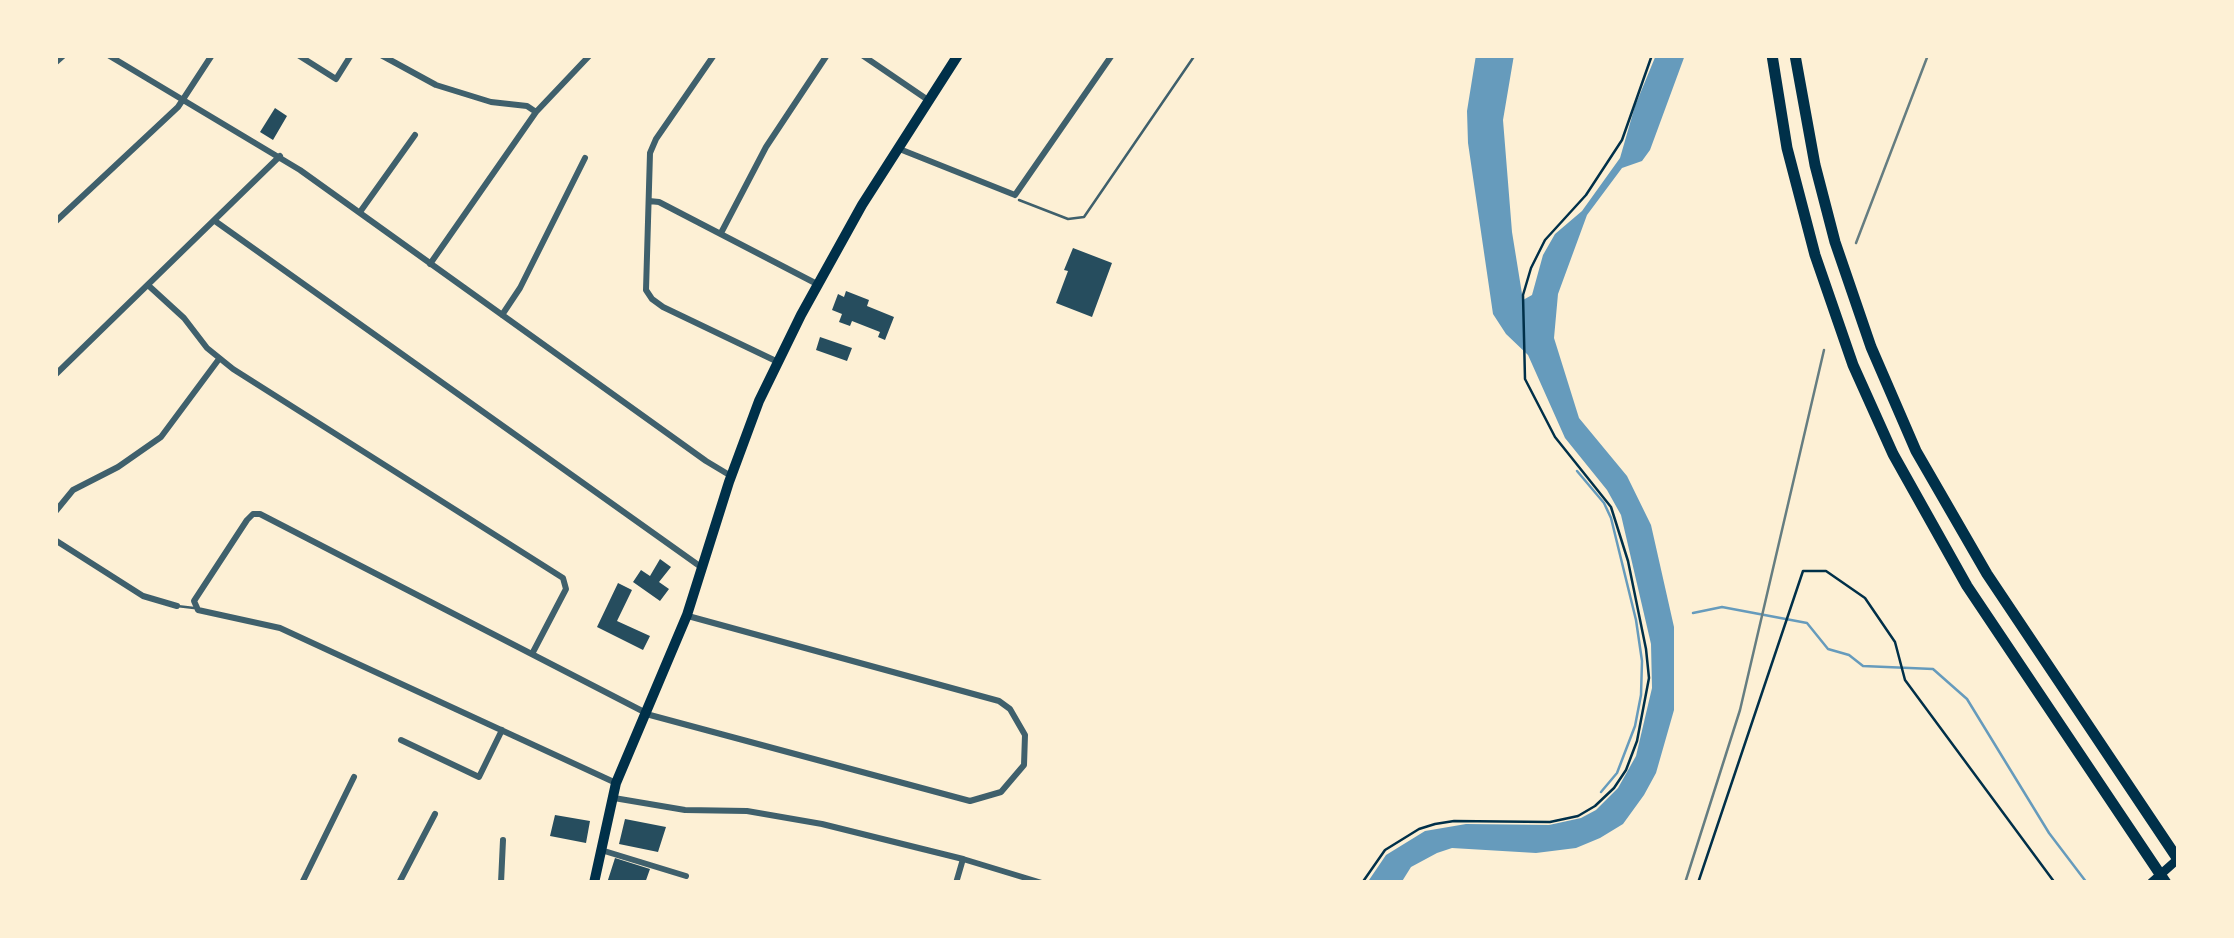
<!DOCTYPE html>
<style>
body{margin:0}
#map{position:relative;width:2234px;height:938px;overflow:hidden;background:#fdf0d5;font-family:"Archivo Narrow",sans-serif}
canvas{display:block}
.frame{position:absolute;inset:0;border:58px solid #fdf0d5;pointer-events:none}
</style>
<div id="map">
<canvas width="2234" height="938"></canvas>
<div class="frame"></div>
</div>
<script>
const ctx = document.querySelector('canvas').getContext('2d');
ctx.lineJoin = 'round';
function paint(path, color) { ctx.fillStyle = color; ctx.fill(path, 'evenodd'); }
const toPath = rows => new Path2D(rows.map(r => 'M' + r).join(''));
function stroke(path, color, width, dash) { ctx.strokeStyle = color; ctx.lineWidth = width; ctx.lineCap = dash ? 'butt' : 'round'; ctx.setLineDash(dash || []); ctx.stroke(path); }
paint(toPath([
 [1476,55,1514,55,1503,120,1512,232,1523,300,1532,295,1543,255,1555,234,1582,211,1620,158,1635,106,1656,55,1685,55,1650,150,1642,161,1622,168,1587,215,1558,294,1554,338,1579,418,1627,476,1651,525,1674,627,1674,710,1656,773,1644,795,1623,824,1600,838,1576,848,1536,853,1452,848,1437,853,1411,867,1401,883,1367,883,1386,855,1425,831,1466,824,1549,825,1581,818,1596,810,1618,788,1636,756,1652,688,1651,644,1621,515,1607,490,1565,438,1528,355,1506,334,1493,314,1468,143,1467,111]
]), '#669bbc');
stroke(toPath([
 [1577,471,1604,503,1611,518,1636,620,1642,661,1641,695,1635,726,1617,773,1601,792],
 [1693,613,1722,607,1807,623,1828,649,1849,655,1863,666,1933,669,1967,699,2049,833,2087,883]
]), '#669bbc', 2.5);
paint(toPath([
 [275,108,287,116,273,140,260,132],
 [1073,248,1112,263,1092,317,1056,303,1068,271,1064,270],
 [846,291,869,300,867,306,894,317,885,340,878,337,880,332,852,321,850,326,839,322,842,314,832,310,838,294,844,297],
 [820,337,852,348,847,361,816,350],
 [660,559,671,567,659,582,669,589,660,601,633,582,641,570,650,576],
 [618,583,632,590,617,621,650,636,643,650,597,627],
 [555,815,590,821,586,843,550,836],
 [625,819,666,827,658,852,619,844],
 [615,858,650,869,645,883,607,883]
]), '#264d5e');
stroke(toPath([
 [1362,883,1385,850,1419,829,1435,824,1454,821,1550,822,1578,816,1595,806,1614,788,1626,770,1637,741,1649,678,1646,649,1628,561,1611,507,1555,437,1525,379,1523,295,1531,268,1545,240,1586,195,1622,140,1652,55],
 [1698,883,1803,571,1826,571,1865,598,1895,642,1905,680,2055,883]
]), '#003049', 2.5);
stroke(toPath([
 [1019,200,1068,219,1084,217,1195,55],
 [177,606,194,608]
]), '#3f606c', 2.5);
stroke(toPath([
 [108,55,300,170,706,461,731,476],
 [298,55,336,79,351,55],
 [381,55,436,85,491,102,527,106,536,112,590,55],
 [714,55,656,139,650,153,646,290,652,299,663,307,778,362],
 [862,55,928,100],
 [55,63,64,55],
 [897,148,1015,195],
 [1015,195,1112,55],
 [649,201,659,202,817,284],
 [360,212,415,135],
 [215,221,701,567],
 [55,222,178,107,212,55],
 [721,233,766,147,827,55],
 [430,264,536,112],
 [149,286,184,318,207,348,233,369,563,578,566,589,532,654],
 [502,315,520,288,585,158],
 [55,375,280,156],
 [55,512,73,490,118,467,161,437,219,359],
 [55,540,143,596,177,606],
 [401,740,479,777,502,730],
 [616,783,280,628,198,610,194,601,247,520,253,514,260,514,650,715,970,801,1001,792,1024,765,1025,735,1010,709,999,701,688,616],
 [614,798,685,810,747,811,822,824,963,859,1042,883],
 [601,850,686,876],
 [302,883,354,777],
 [399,883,435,814],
 [501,883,503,840],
 [956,883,963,859]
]), '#3f606c', 6);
stroke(toPath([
 [2151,883,2179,858]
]), '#003049', 9);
stroke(toPath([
 [594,883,616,783,687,615,729,482,759,401,801,315,862,205,958,55]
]), '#003049', 10);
stroke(toPath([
 [1772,55,1787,148,1815,255,1853,365,1893,454,1967,586,2166,883],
 [1795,55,1815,165,1835,242,1871,347,1916,451,1987,574,2179,861]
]), '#003049', 11);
stroke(toPath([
 [1856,243,1928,55],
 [1685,883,1740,710,1824,350]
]), '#657d81', 2.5);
</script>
